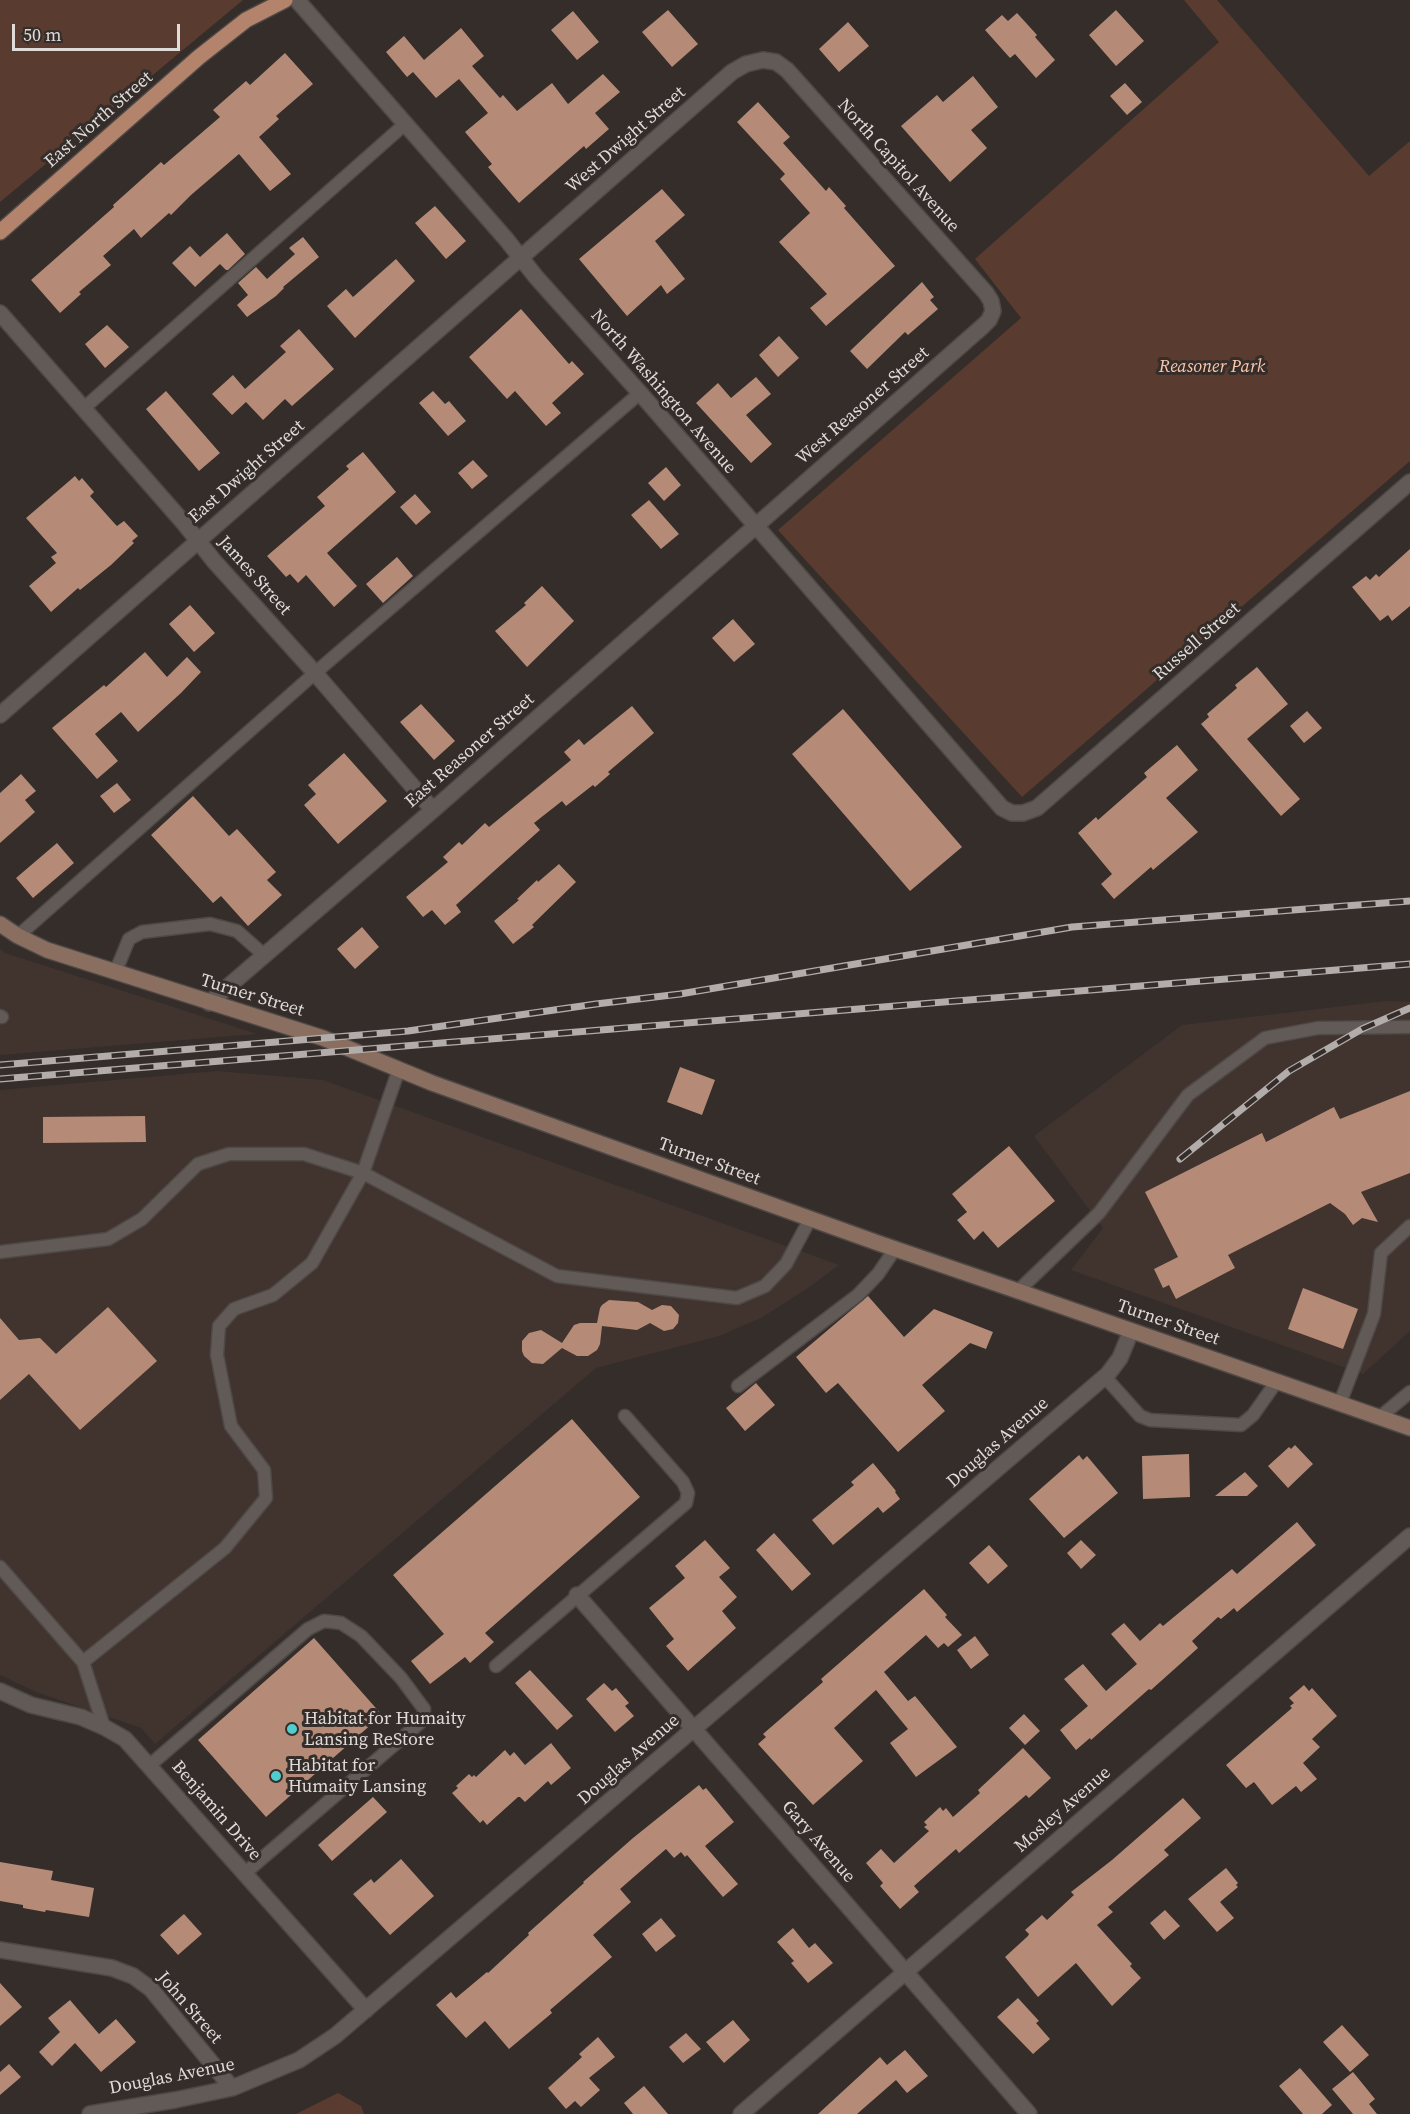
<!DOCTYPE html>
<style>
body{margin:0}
#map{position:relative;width:1410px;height:2114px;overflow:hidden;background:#342d2a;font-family:"Source Serif 4",serif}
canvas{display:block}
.scale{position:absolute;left:12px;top:24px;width:168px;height:27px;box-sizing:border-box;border:3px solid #dfdbd9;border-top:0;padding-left:8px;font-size:18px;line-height:21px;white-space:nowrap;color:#dfdbd9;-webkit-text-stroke:4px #342d2a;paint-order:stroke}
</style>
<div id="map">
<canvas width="1410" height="2114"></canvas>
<div class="scale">50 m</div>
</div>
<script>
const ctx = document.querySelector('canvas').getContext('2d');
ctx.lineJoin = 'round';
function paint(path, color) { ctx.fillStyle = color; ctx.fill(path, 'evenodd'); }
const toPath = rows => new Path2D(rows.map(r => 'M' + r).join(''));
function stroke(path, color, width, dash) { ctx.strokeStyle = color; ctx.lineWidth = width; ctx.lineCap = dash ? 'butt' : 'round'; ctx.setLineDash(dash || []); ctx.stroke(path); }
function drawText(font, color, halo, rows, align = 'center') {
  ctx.font = font + ' "Source Serif 4",serif'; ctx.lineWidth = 6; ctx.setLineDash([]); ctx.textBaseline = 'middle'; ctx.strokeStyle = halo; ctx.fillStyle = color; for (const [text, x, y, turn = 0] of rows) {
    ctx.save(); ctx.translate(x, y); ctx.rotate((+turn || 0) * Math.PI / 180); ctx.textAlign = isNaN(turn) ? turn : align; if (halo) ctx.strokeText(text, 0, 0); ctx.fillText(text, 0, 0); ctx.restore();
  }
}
paint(toPath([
 [0,949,5,953,52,968,257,1034,0,1055],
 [1386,1001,1410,1002,1410,1331,1363,1374,1071,1270,1103,1228,1034,1136,1182,1025],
 [217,1071,323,1080,839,1265,808,1288,761,1318,719,1336,596,1368,155,1744,141,1728,36,1692,0,1675,0,1090]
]), '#41342f');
paint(toPath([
 [0,0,243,0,0,202],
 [1184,0,1217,0,1369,176,1410,141,1410,461,1022,797,778,530,1021,318,975,259,1219,42],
 [338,2093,361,2106,364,2114,296,2114]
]), '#593c2f');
paint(toPath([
 [668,10,698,44,672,67,642,32],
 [1116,10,1144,41,1116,66,1089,35],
 [573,11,599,42,577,60,551,30],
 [1017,13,1037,35,1035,37,1055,60,1036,78,1015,54,1010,58,985,30,1002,15,1008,21],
 [848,22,869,46,839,72,819,49],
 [461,28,484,56,472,66,500,98,503,95,517,111,552,83,568,104,603,74,620,92,595,113,609,129,586,149,584,146,519,203,488,167,492,164,465,132,488,113,459,79,436,98,413,72,407,77,386,52,404,36,424,60],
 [285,53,313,84,276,116,279,119,259,137,291,174,270,191,239,154,191,195,171,215,169,213,141,238,134,229,103,256,111,265,79,292,81,294,60,313,31,280,114,207,113,205,161,162,164,165,220,117,213,110,246,81,250,85],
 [973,76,998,107,971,130,987,148,950,182,901,126,937,95,943,102],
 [1125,83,1142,102,1127,115,1110,96],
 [758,102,790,137,783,143,826,191,829,187,846,206,844,208,895,266,826,326,810,308,827,294,779,242,810,213,780,179,785,174,737,122],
 [662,189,685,215,655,241,685,279,667,294,661,285,627,316,579,259],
 [435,206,466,241,446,259,415,223],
 [227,233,245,254,228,270,226,270,220,264,195,287,172,263,190,246,200,257],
 [303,237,319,257,283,287,284,288,276,296,247,317,237,305,248,295,238,283,256,267,267,279,295,254,289,248],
 [396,259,415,281,355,338,327,306,346,289,353,297],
 [922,282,934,297,930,300,938,309,908,335,905,332,867,369,850,351],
 [521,309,569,364,572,361,584,374,552,403,561,413,546,426,515,391,507,399,469,357],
 [107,325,129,347,105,368,85,344],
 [299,329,334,369,292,406,285,399,263,420,246,402,232,415,212,394,233,375,245,389,286,352,280,346],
 [779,336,799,358,778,377,759,355],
 [756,377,771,394,746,415,772,444,751,463,696,403,718,383,731,398],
 [166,391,220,453,199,471,146,409],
 [433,391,445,404,449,401,466,421,448,436,419,403],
 [363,452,396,492,327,553,357,586,334,607,306,575,298,583,290,574,286,577,267,556,325,506,317,497,349,469,346,466],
 [473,460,488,476,472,489,458,473],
 [666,467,681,485,664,501,648,483],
 [75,476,79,481,82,478,94,492,90,496,115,524,117,526,124,521,138,536,132,541,134,543,111,565,80,590,78,588,51,612,29,586,56,563,51,557,57,553,26,518],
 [415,494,431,512,416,525,400,507],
 [649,500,679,534,661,549,631,515],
 [1410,549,1410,606,1392,621,1388,615,1380,621,1352,587,1366,576,1370,580,1376,574,1379,577],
 [397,557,413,576,383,603,366,584],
 [542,586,574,621,527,667,495,631,526,605,524,603],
 [190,605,215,633,194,652,169,624],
 [733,619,755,644,734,662,712,638],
 [145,652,167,677,187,657,201,672,181,693,138,732,121,712,95,734,118,761,97,779,52,728,104,685,106,687],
 [1257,667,1288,704,1247,739,1300,799,1281,816,1201,724,1209,717,1207,714,1237,688,1235,685],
 [421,704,455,741,434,760,400,722],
 [632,706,654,733,608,772,610,774,595,787,593,785,566,806,562,801,534,823,540,830,456,905,461,912,445,925,432,910,423,917,406,897,448,862,443,857,459,842,462,845,485,823,489,827,571,760,564,752,579,739,584,745],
 [843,709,962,847,910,891,792,754],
 [1307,711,1322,728,1304,743,1290,726],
 [1177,745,1198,770,1166,798,1198,832,1153,870,1151,867,1114,899,1101,884,1112,874,1078,833,1096,817,1098,820,1147,777,1144,773],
 [344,753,387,801,338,844,304,805,316,794,308,785],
 [21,774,36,791,25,800,35,812,0,843,0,793],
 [117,783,131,800,114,813,100,796],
 [193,796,229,836,237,829,276,872,267,880,282,895,248,926,221,896,213,903,151,835],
 [57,843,74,863,33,898,16,878],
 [559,864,576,882,532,925,534,927,513,944,494,921,519,900,517,899,537,880,538,882],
 [362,927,379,947,355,969,337,949],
 [680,1067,715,1080,702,1115,667,1102],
 [1410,1091,1410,1173,1361,1192,1378,1222,1362,1218,1353,1225,1345,1214,1330,1203,1228,1255,1235,1268,1176,1299,1169,1285,1163,1288,1154,1269,1178,1257,1145,1192,1262,1133,1266,1142,1334,1107,1340,1119],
 [145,1116,146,1142,43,1143,43,1117],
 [1009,1146,1055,1201,998,1248,983,1231,974,1240,957,1220,967,1212,952,1194],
 [1303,1288,1358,1309,1343,1349,1288,1329],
 [868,1296,904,1337,934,1309,993,1332,986,1349,970,1343,922,1385,945,1411,898,1452,838,1383,826,1393,796,1357],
 [609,1300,638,1302,652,1310,662,1305,671,1306,679,1315,678,1323,673,1329,664,1331,650,1323,637,1330,602,1326,600,1344,597,1350,588,1356,577,1356,562,1348,543,1364,532,1363,524,1356,522,1351,522,1341,529,1333,541,1330,562,1343,574,1325,580,1323,597,1323,600,1308,602,1305],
 [108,1307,157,1361,80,1430,29,1374,0,1400,0,1318,19,1340,40,1338,56,1354],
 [756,1383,775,1405,745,1431,726,1408],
 [572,1419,640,1497,485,1633,494,1642,470,1663,465,1657,430,1684,411,1661,444,1634,393,1575],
 [1295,1445,1313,1464,1288,1488,1268,1466,1289,1447,1291,1449],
 [1189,1454,1190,1497,1143,1499,1142,1456],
 [1079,1455,1083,1460,1087,1456,1118,1493,1064,1538,1029,1499],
 [873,1463,896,1491,895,1492,900,1499,883,1513,878,1507,833,1545,812,1520,854,1485,851,1482],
 [1245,1472,1258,1486,1247,1496,1215,1496],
 [1297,1522,1316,1545,1237,1612,1234,1608,1221,1619,1218,1617,1192,1641,1198,1648,1151,1690,1149,1689,1091,1740,1090,1738,1076,1750,1060,1730,1088,1706,1064,1679,1083,1664,1106,1691,1137,1664,1111,1634,1124,1623,1140,1641,1160,1623,1163,1626,1232,1569,1237,1574],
 [774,1533,811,1574,792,1591,756,1550],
 [705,1540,730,1568,719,1577,737,1597,722,1611,736,1628,688,1671,666,1646,674,1639,649,1608,685,1578,675,1566],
 [1081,1540,1096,1555,1081,1569,1067,1553],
 [989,1545,1008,1566,988,1584,969,1563],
 [924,1589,947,1615,945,1617,962,1635,948,1647,944,1643,938,1648,926,1635,884,1672,908,1701,915,1696,957,1747,916,1777,890,1743,908,1729,876,1690,834,1728,863,1761,813,1805,758,1744,766,1737,763,1734,823,1682,821,1679],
 [975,1636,989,1655,971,1669,957,1650],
 [314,1638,382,1715,266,1817,198,1740],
 [530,1670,573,1716,557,1730,515,1683],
 [604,1683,612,1691,616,1688,629,1703,625,1706,634,1716,615,1732,586,1699],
 [1304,1685,1309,1691,1312,1688,1337,1716,1312,1739,1320,1747,1303,1763,1317,1779,1301,1792,1296,1786,1272,1805,1254,1782,1246,1788,1226,1765,1292,1708,1290,1706,1294,1703,1289,1698],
 [1024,1714,1040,1731,1025,1745,1009,1728],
 [551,1743,571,1768,551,1785,548,1781,525,1802,520,1797,518,1797,487,1825,483,1820,480,1823,452,1793,458,1788,456,1786,469,1774,472,1777,474,1775,476,1777,505,1750,510,1756,514,1752,525,1765],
 [1023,1748,1051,1778,1029,1798,1026,1795,959,1853,956,1849,914,1886,919,1892,900,1909,880,1886,883,1883,866,1863,881,1849,894,1863,929,1831,924,1827,927,1825,924,1822,940,1807,943,1811,946,1808,953,1817,980,1793,978,1790],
 [699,1785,703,1790,706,1788,734,1822,705,1846,738,1884,723,1897,687,1855,685,1857,681,1852,674,1858,666,1849,620,1889,631,1902,593,1935,612,1957,550,2010,552,2013,509,2049,485,2021,466,2038,436,2005,451,1992,456,1998,487,1972,488,1973,529,1935,528,1933,584,1883,583,1882,633,1838],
 [373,1797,387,1812,332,1861,318,1845],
 [1183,1798,1201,1818,1164,1850,1169,1855,1108,1907,1113,1912,1097,1925,1132,1964,1130,1966,1141,1978,1112,2006,1076,1963,1038,1997,1005,1957,1028,1936,1029,1934,1025,1930,1042,1915,1047,1920,1074,1895,1071,1892,1112,1860],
 [401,1859,434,1896,390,1935,353,1894,371,1879,374,1883],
 [0,1862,53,1871,51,1880,94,1888,89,1917,46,1910,45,1912,23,1908,23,1905,0,1901],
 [1226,1868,1238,1883,1236,1885,1238,1887,1220,1902,1234,1918,1217,1932,1188,1899],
 [1165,1910,1180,1926,1164,1940,1150,1923],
 [184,1914,202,1934,178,1955,160,1935],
 [661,1918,676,1936,656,1952,642,1934],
 [793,1928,809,1948,815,1943,833,1963,808,1983,791,1963,794,1961,777,1942],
 [0,1983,22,2007,0,2026],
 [1018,1998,1039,2021,1036,2023,1050,2039,1033,2054,997,2017],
 [70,2000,99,2034,116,2019,136,2042,101,2072,75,2043,52,2066,39,2052,60,2032,48,2018],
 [733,2020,750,2040,724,2063,706,2042],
 [1342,2025,1369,2055,1350,2072,1323,2042],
 [686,2033,701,2049,683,2063,669,2047],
 [598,2037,615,2057,589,2078,600,2090,581,2107,575,2101,566,2109,548,2088,582,2057,579,2054],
 [905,2050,928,2076,907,2093,896,2080,857,2114,818,2114,880,2057,887,2065],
 [9,2064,21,2077,0,2095,0,2072],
 [1300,2068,1332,2105,1322,2114,1303,2114,1279,2086],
 [1353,2072,1375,2099,1369,2104,1377,2114,1353,2114,1332,2089],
 [644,2086,668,2114,633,2114,624,2103]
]), '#b58b77');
const lane = toPath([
 [84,408,405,124],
 [18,936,315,673,640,393],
 [115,973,129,939,142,932,210,924,237,931,264,955],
 [0,1016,2,1017],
 [0,1252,108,1239,142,1219,198,1164,229,1154,304,1154,363,1173,557,1276,737,1298,765,1286,786,1264,810,1219],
 [1018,1291,1099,1213,1188,1095,1265,1038,1318,1028,1410,1027],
 [1105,1377,1140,1416,1150,1420,1241,1425,1253,1415,1277,1381],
 [738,1386,858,1295,878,1274,895,1249],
 [1340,1403,1374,1314,1381,1253,1410,1226],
 [1380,1417,1410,1392],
 [0,1567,83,1662,104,1727],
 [83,1662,225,1548,266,1498,264,1470,231,1426,217,1355,219,1326,234,1309,273,1295,312,1263,363,1173,399,1069],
 [496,1666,686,1503,688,1493,683,1482,625,1416],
 [150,1765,308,1629,324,1621,341,1623,361,1636,401,1678,424,1709,423,1720,245,1873]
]);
const street = toPath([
 [297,0,506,239,536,277,640,393,1002,808,1012,813,1023,813,1037,808,1410,482],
 [0,313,183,522,214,561,315,673,433,810],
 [0,715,732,72,746,64,763,60,776,62,787,70,986,293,991,301,993,311,989,320,983,326,433,810,209,1003],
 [577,1595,1029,2114],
 [0,1691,31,1705,81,1717,104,1727,125,1739,366,2010],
 [0,1950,112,1968,133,1976,151,1989,232,2088],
 [90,2114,175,2100,232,2088,299,2060,335,2036,1108,1374,1120,1358,1131,1331],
 [741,2114,1410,1536]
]);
const secondary = toPath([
 [0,924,18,936,47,950,323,1038,432,1083,878,1243,1018,1291,1410,1428]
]);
const primary = toPath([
 [0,232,199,57,246,20,285,0]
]);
stroke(lane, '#4e4846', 15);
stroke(street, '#4e4846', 18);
stroke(secondary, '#4e4846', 18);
stroke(primary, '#4e4846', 18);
stroke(lane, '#615a56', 12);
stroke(street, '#615a56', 15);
stroke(secondary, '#8a6f61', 15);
stroke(primary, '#b4836c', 15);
const rail = toPath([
 [0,1065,408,1031,596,1004,680,994,1072,927,1410,901],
 [0,1079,1410,964],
 [1180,1159,1289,1071,1362,1029,1410,1008]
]);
stroke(rail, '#b2adab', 7);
stroke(rail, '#342d2a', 4.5, [14]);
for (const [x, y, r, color] of [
 [292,1729,6,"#52cdce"],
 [276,1776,6,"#52cdce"]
]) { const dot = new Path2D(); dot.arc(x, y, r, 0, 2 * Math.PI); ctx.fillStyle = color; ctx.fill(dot); stroke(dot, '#342d2a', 2); }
drawText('18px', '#dfdbd9', '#342d2a', [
 ["East North Street",99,120,-41],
 ["West Dwight Street",626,140,-41],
 ["North Capitol Avenue",898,166,48],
 ["North Washington Avenue",663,392,49],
 ["West Reasoner Street",863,406,-41],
 ["East Dwight Street",247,472,-41],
 ["James Street",254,576,48],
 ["Russell Street",1197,642,-41],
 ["East Reasoner Street",470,751,-41],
 ["Turner Street",252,996,17],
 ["Turner Street",709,1162,20],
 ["Turner Street",1168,1323,19],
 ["Douglas Avenue",998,1443,-41],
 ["Douglas Avenue",629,1760,-41],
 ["Mosley Avenue",1063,1810,-41],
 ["Benjamin Drive",216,1811,49],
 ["Gary Avenue",818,1842,49],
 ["John Street",189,2008,49],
 ["Douglas Avenue",172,2077,-11]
]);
drawText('italic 18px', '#fcc6ad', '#342d2a', [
 ["Reasoner Park",1212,367]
]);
drawText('18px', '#dfdbd9', '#342d2a', [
 ["Habitat for Humaity",304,1719],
 ["Lansing ReStore",304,1740],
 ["Habitat for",288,1766],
 ["Humaity Lansing",288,1787]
], 'left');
</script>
